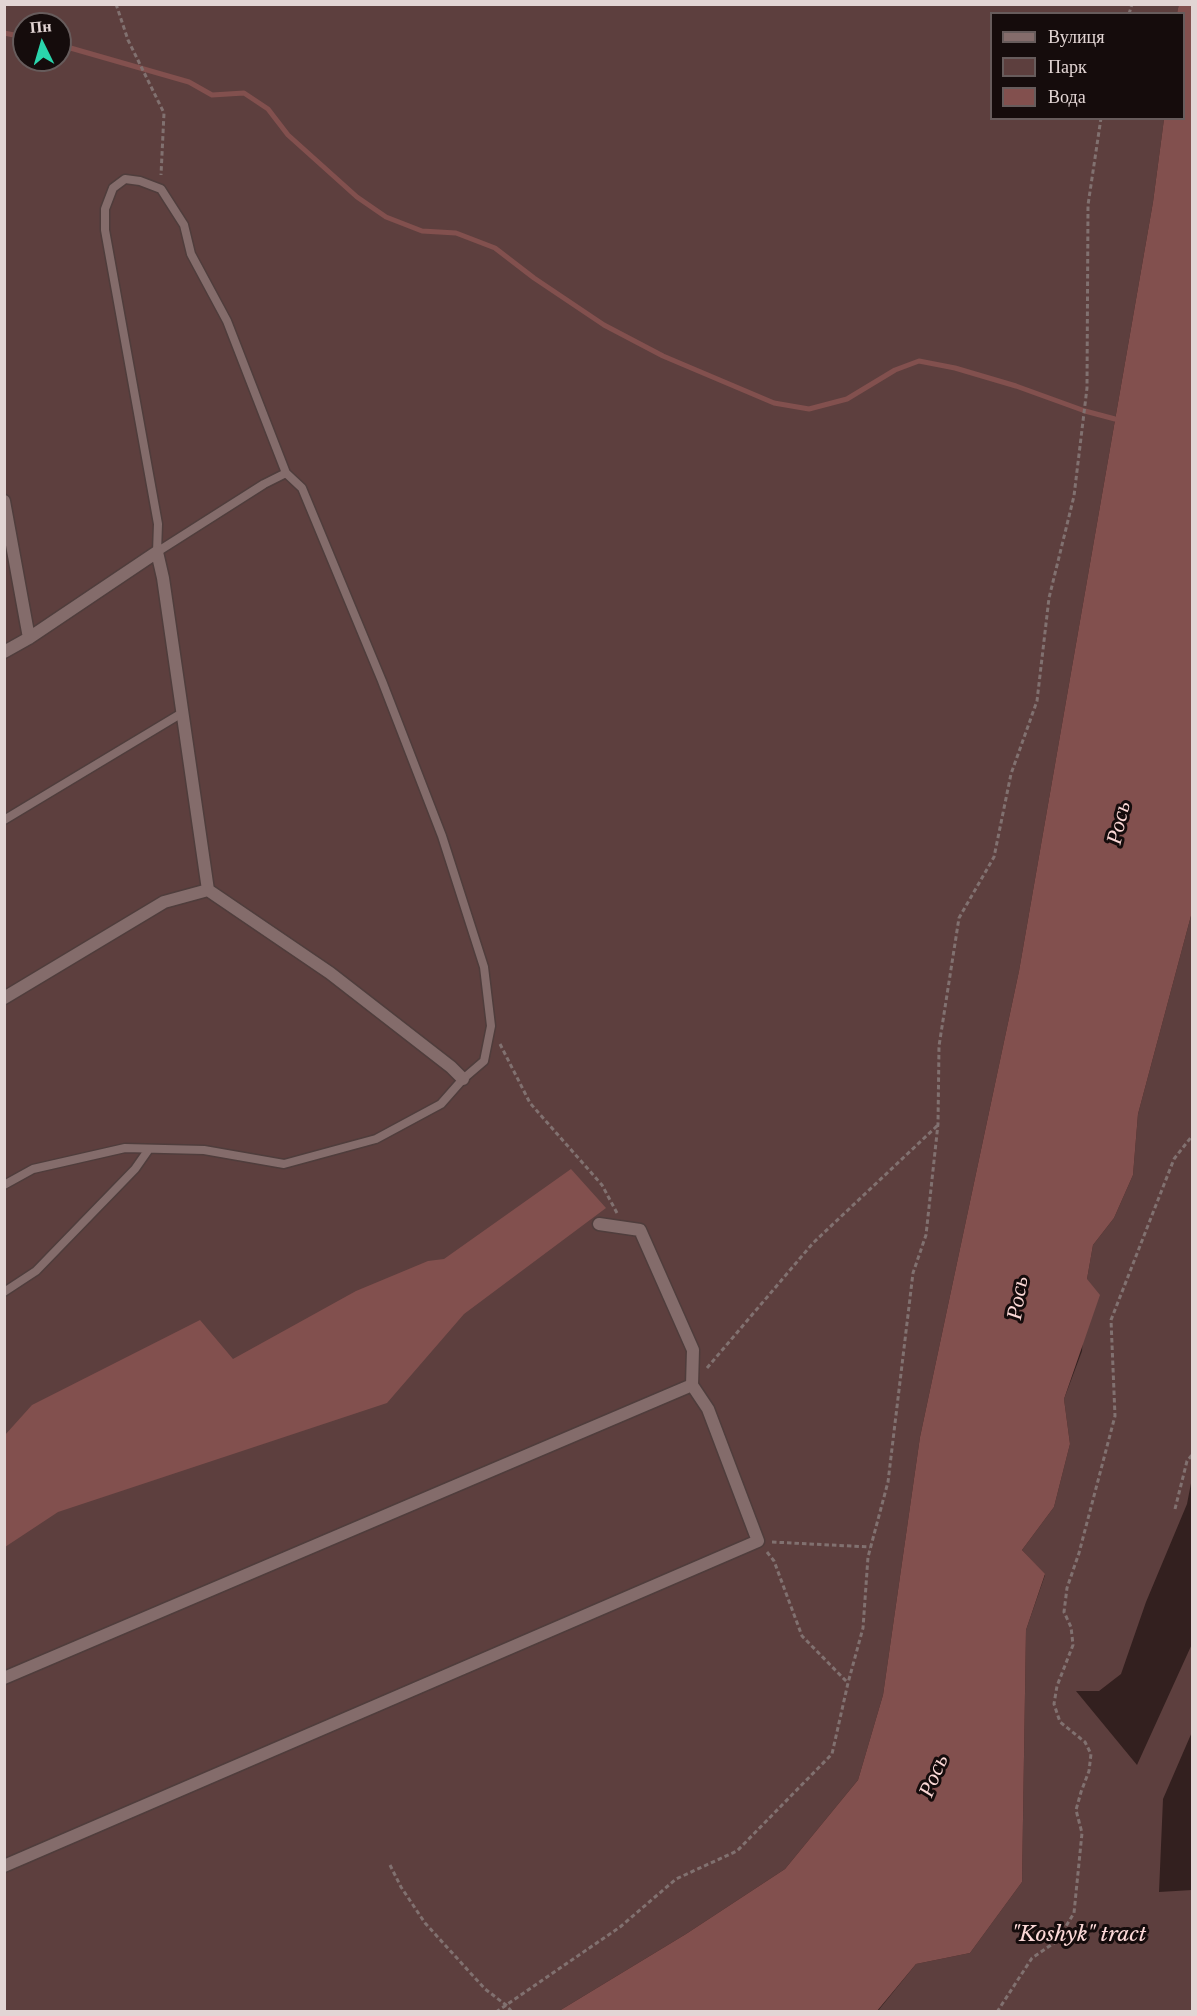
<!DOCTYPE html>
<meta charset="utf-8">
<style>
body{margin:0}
#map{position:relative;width:1197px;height:2016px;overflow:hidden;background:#33201f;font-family:"Libre Baskerville",serif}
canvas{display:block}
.frame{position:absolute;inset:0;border:6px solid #e2d5d4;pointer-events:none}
.legend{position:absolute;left:990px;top:12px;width:195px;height:108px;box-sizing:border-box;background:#150c0c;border:2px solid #675c5c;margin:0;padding:8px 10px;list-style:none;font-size:18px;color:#e2d5d4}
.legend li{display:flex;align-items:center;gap:12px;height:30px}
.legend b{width:30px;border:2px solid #675c5c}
.north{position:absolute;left:12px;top:12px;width:60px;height:60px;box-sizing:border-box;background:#150c0c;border:2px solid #675c5c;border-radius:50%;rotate:355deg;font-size:16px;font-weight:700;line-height:24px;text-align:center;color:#e2d5d4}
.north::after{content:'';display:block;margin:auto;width:21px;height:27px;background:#2ad5ac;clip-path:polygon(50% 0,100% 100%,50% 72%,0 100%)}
</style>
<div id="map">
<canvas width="1197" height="2016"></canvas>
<div class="frame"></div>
<ul class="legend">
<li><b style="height:8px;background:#846c6b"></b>Вулиця</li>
<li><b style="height:16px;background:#5d3f3e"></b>Парк</li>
<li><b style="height:16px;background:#82504e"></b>Вода</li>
</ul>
<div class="north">Пн</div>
</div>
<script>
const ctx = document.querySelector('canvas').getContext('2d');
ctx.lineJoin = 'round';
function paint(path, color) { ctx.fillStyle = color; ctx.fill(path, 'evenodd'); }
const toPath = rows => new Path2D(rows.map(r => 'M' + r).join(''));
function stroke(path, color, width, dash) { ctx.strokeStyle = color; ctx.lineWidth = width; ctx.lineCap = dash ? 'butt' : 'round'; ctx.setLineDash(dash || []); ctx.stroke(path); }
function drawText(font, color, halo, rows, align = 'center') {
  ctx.font = font + ' "Libre Baskerville",serif'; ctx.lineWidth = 6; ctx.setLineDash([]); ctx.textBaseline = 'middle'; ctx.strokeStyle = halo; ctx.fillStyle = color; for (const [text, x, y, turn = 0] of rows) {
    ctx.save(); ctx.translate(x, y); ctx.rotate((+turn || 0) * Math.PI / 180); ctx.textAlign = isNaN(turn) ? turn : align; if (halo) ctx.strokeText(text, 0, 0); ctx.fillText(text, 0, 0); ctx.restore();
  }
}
paint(toPath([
 [5,5,1179,5,1177,13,992,14,992,118,1164,119,1153,202,1019,971,920,1437,883,1695,858,1780,785,1869,686,1934,559,2011,5,2012],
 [24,24,60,24,60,60,24,60],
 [1192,912,1192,1478,1187,1504,1146,1602,1121,1674,1099,1691,1076,1691,1137,1765,1192,1644,1192,1732,1163,1799,1159,1892,1192,1890,1192,2011,877,2012,916,1964,970,1953,1022,1882,1026,1630,1045,1575,1022,1550,1054,1507,1070,1444,1064,1399,1082,1351,1087,1279,1093,1245,1114,1218,1133,1175,1138,1114]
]), '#5d3f3e');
paint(toPath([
 [1179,4,1192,5,1192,912,1138,1114,1133,1175,1114,1218,1093,1245,1087,1279,1100,1295,1064,1399,1070,1444,1054,1507,1022,1550,1045,1574,1026,1630,1022,1882,970,1953,916,1964,877,2011,559,2011,686,1934,785,1869,858,1780,883,1695,920,1437,1019,971,1153,202,1164,119,1184,118,1184,14,1177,13],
 [571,1169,606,1208,464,1314,387,1403,58,1512,5,1547,5,1435,32,1405,200,1320,233,1359,356,1291,428,1261,444,1259]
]), '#82504e');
stroke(toPath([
 [4,33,24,37],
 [60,45,189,82,212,95,244,93,268,109,288,135,357,197,386,217,422,231,456,233,495,248,534,278,604,325,663,356,774,403,809,409,847,399,895,370,919,361,955,368,1016,386,1085,411,1115,419]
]), '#82504e', 5);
const service = toPath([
 [157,552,158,524,105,230,105,209,113,188,125,179,140,181,161,189,184,225,191,254,227,321,286,473],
 [4,820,182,713],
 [4,1185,33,1169,125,1148,204,1150,284,1164,376,1139,441,1104,463,1079,484,1061,491,1026,484,967,442,836,382,681,302,488,286,473,264,484,157,552],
 [4,1292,36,1271,135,1169,149,1149]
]);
const minor = toPath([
 [4,501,29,638],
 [4,652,29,638,157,552,163,578,208,890],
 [4,998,164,902,208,890,330,973,451,1067,463,1079],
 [4,1678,692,1385],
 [4,1866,758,1541,708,1409,692,1385,693,1350,640,1230,599,1224]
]);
stroke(service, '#4f3d3c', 11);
stroke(minor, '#4f3d3c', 15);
stroke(toPath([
 [116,4,128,40,164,113,161,175],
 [1129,14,1132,4],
 [500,1044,530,1103,602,1185,617,1213],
 [707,1368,813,1243,938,1125],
 [1175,1509,1187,1461,1192,1455],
 [772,1542,870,1547],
 [767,1552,774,1561,802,1636,848,1683],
 [390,1865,401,1887,425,1923,485,1989,506,2005,512,2012],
 [496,2012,620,1927,676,1879,737,1851,832,1754,848,1683,863,1628,868,1557,888,1482,913,1273,926,1235,938,1124,939,1046,959,918,994,857,1011,774,1037,701,1049,598,1074,496,1087,388,1088,205,1101,118],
 [997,2012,1032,1958,1057,1941,1074,1913,1082,1833,1076,1810,1081,1792,1089,1771,1091,1754,1085,1742,1060,1722,1054,1704,1057,1686,1073,1645,1071,1627,1064,1612,1067,1588,1079,1553,1115,1416,1111,1320,1174,1159,1192,1136]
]), '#817170', 3, [4.5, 3]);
stroke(service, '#846c6b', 8);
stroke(minor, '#846c6b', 12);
drawText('italic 21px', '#fcd8d7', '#150c0c', [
 ["\"Koshyk\" tract",1079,1935]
]);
drawText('italic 22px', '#fbd8d6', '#150c0c', [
 ["Рось",1119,823,-77],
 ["Рось",1018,1298,-81],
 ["Рось",934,1776,-68]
]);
</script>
